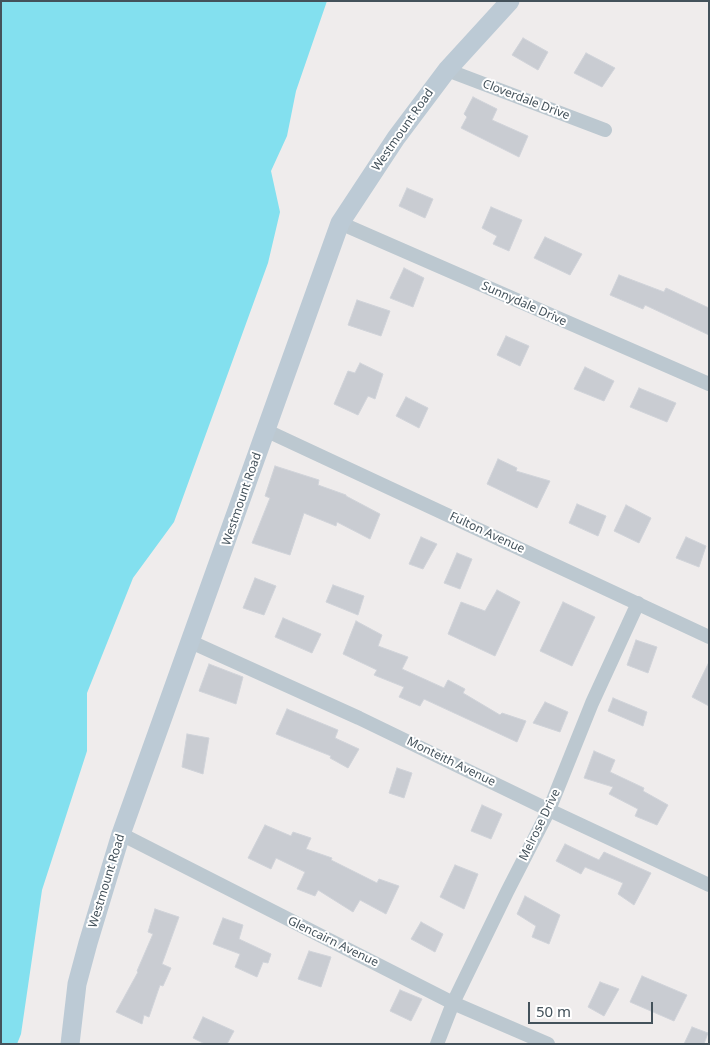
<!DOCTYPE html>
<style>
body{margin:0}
#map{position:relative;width:710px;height:1045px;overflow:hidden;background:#efecec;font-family:"Noto Sans",sans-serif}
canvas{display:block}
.frame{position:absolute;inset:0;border:2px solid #44525b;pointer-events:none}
.scale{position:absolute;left:528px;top:1002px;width:125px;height:22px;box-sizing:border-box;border:2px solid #44525b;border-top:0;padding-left:6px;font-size:15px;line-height:18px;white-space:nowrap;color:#44525b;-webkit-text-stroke:4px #fff;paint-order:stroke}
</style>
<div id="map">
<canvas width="710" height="1045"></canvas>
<div class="frame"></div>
<div class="scale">50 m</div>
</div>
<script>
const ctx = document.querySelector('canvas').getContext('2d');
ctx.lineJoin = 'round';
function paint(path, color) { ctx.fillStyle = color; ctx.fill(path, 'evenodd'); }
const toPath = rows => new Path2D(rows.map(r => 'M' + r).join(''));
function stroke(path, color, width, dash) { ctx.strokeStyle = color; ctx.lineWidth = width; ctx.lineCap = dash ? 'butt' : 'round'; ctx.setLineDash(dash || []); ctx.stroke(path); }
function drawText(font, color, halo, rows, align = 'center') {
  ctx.font = font + ' "Noto Sans",sans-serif'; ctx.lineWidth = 4; ctx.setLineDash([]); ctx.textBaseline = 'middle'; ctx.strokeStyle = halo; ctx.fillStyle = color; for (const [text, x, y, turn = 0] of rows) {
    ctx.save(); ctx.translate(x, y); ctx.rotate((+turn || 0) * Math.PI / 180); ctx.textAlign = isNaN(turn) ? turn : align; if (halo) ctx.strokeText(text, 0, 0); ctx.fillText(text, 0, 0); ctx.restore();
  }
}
paint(toPath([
 [1,1,327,1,296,91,287,136,271,171,280,212,268,263,174,522,133,578,87,693,87,751,42,890,21,1034,17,1044,1,1044]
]), '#83e0ef');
const building = toPath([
 [523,38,548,52,538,70,512,55,523,38],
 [586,53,615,68,602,87,574,73,586,53],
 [473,97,497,109,492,120,528,136,519,157,461,128,467,117,464,114,473,97],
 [407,188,433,199,425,218,399,206,407,188],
 [491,207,522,220,509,251,493,244,497,236,482,228,491,207],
 [545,237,582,254,570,275,534,258,545,237],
 [404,268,424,278,413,307,390,298,404,268],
 [619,275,664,292,666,288,709,308,709,335,645,305,643,309,610,295,619,275],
 [357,300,390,311,381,336,348,325,357,300],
 [506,336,529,346,520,366,497,355,506,336],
 [360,363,383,374,375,399,368,396,358,415,334,404,348,371,355,373,360,363],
 [585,367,614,381,604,401,574,389,585,367],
 [639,388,676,403,667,422,630,407,639,388],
 [406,397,428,408,419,428,396,416,406,397],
 [498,459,517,468,516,471,550,481,537,508,487,484,498,459],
 [275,466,319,480,318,485,346,495,346,496,380,514,370,539,337,522,336,526,304,513,290,555,252,543,270,498,265,496,275,466],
 [577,504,606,516,598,536,569,523,577,504],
 [626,505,651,518,639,543,614,531,626,505],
 [421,537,437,544,423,569,409,564,421,537],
 [686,537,706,546,699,567,676,558,686,537],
 [457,553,472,559,460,589,444,583,457,553],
 [255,578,276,586,264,615,243,608,255,578],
 [333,585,364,596,358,615,326,602,333,585],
 [497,590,520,602,495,656,448,634,461,602,485,611,497,590],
 [563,602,595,617,572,666,540,651,563,602],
 [283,618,321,634,312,653,275,637,283,618],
 [356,621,382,635,378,646,408,657,402,669,444,688,448,680,465,689,463,693,500,715,502,713,526,721,517,742,424,699,420,706,399,697,404,687,374,675,377,670,343,654,356,621],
 [636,640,657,647,648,673,627,665,636,640],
 [709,662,709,706,692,697,709,662],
 [209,664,243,677,236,704,199,691,209,664],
 [613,698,647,712,643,726,608,711,613,698],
 [545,702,568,712,560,732,533,723,545,702],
 [287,709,338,730,335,738,359,749,348,768,330,758,331,756,276,734,287,709],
 [187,734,209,738,203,774,182,767,187,734],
 [594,751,615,760,610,772,644,788,643,791,668,805,657,825,635,816,638,809,609,794,613,787,584,778,594,751],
 [397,768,412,773,404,798,389,793,397,768],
 [482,805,502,814,491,839,471,831,482,805],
 [265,825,291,836,293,832,311,838,306,849,332,858,331,860,377,883,379,879,399,886,386,914,360,900,353,912,318,890,315,896,297,889,305,872,276,858,271,869,248,858,265,825],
 [565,844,599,860,604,852,651,873,634,905,618,894,623,883,585,867,581,874,556,861,565,844],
 [455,865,478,874,464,909,440,897,455,865],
 [525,896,560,915,549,944,532,937,536,926,517,914,525,896],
 [155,909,179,917,162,964,171,968,163,986,160,985,149,1017,144,1015,142,1024,116,1012,138,972,137,971,153,934,148,932,155,909],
 [223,918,243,925,239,939,271,954,268,963,263,962,257,977,235,967,240,954,213,944,223,918],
 [421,922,443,934,435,952,411,939,421,922],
 [309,951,331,957,321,987,298,979,309,951],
 [642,976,687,995,674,1021,630,1002,642,976],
 [600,982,619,989,604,1016,588,1007,600,982],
 [400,990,422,999,411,1021,390,1011,400,990],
 [203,1017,234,1031,227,1044,205,1044,193,1038,203,1017],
 [692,1027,708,1033,704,1044,684,1044,692,1027]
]);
paint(building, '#c9ccd2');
stroke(building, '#d0d3d9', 1);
stroke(toPath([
 [447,70,605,130],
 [340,223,709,384],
 [265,430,709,637],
 [191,642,359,718,549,810,709,885],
 [121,834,453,1003,548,1044],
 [437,1044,453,1003,507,892,549,810,592,703,638,603]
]), '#bcc8d0', 14);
stroke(toPath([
 [70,1044,77,984,88,943,121,834,340,223,396,138,447,70,510,1]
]), '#bccad5', 19);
drawText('12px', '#44525b', '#fff', [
 ["Cloverdale Drive",526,100,21],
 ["Westmount Road",403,130,-55],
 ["Sunnydale Drive",524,304,24],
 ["Westmount Road",242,499,-71],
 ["Fulton Avenue",487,533,25],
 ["Monteith Avenue",451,762,26],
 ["Melrose Drive",540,825,-64],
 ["Westmount Road",107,881,-73],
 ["Glencairn Avenue",333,942,26]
]);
</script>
